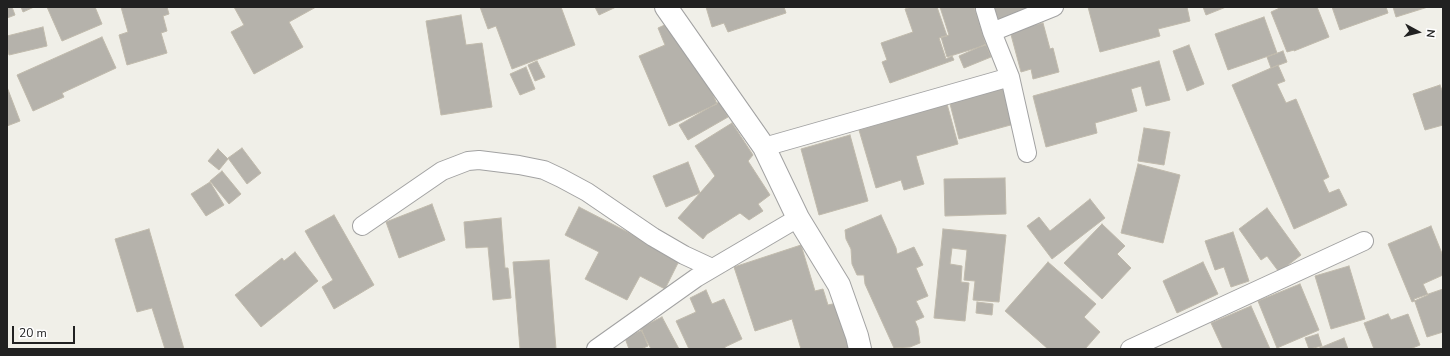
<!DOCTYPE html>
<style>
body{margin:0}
#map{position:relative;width:1450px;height:356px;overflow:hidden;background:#f0efe8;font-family:"Nunito Sans",sans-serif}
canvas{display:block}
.frame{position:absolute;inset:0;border:8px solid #212121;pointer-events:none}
.north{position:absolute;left:1398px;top:12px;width:40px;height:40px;-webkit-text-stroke:3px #fff;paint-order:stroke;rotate:97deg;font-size:11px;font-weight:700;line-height:16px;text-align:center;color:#212121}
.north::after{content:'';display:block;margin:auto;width:14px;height:18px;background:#212121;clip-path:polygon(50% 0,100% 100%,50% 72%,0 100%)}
.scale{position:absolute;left:12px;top:326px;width:63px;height:18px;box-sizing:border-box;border:2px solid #212121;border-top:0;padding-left:5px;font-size:12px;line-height:14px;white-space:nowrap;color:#212121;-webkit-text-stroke:3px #fff;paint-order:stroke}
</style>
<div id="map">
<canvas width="1450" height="356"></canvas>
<div class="frame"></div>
<div class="north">N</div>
<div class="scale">20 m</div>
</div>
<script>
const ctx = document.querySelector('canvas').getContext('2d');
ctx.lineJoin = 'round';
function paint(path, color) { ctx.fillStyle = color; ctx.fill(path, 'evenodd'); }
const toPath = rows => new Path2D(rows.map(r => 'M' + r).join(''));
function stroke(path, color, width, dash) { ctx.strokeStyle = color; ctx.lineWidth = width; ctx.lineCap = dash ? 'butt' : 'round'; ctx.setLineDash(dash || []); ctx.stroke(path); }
const building = toPath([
 [7,7,12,7,15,15,7,18,7,7],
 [21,7,34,7,23,12,21,7],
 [47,7,95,7,102,24,62,41,47,7],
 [121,7,167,7,169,14,163,16,167,31,161,33,167,53,127,65,119,35,128,32,121,7],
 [234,7,316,7,289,22,303,47,254,74,231,32,244,25,234,7],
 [480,7,561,7,575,45,512,69,496,26,488,29,480,7],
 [595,7,616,7,599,15,595,7],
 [706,7,784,7,786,13,728,32,724,23,712,27,706,7],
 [912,7,937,7,947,36,939,38,946,59,952,56,954,60,890,83,882,62,887,60,881,43,913,32,905,9,912,7],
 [940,7,974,7,986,45,947,57,941,37,949,35,940,7],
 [994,7,1047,7,1000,24,994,7],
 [1088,7,1187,7,1190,21,1158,29,1160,36,1100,52,1088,7],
 [1203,7,1226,7,1206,15,1203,7],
 [1282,7,1317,7,1329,37,1294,51,1294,50,1287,52,1271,12,1282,7],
 [1332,7,1386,7,1388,13,1340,30,1332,7],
 [1393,7,1428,7,1396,17,1393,7],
 [461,15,466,45,482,43,492,107,441,115,426,21,461,15],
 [1264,17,1277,53,1228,70,1215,34,1264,17],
 [680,18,717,104,669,126,639,56,665,45,658,28,680,18],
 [1043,23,1050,49,1053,48,1059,72,1033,79,1031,69,1021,72,1010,31,1043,23],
 [43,27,47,46,9,55,7,46,7,36,43,27],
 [102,37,116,68,62,93,64,97,33,111,17,75,102,37],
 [986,44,991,57,964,68,959,56,986,44],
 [1189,45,1204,84,1187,91,1173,51,1189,45],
 [1283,51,1287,62,1271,68,1267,57,1283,51],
 [537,61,545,77,535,81,528,65,537,61],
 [1159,61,1170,100,1146,106,1141,86,1131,89,1137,111,1095,123,1097,133,1046,147,1033,96,1159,61],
 [1278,65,1285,81,1277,84,1286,103,1296,99,1329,177,1323,180,1329,193,1339,189,1347,205,1294,229,1232,85,1278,65],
 [526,67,535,89,520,95,510,74,526,67],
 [1007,80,1018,123,959,139,948,96,1007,80],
 [1440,85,1443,93,1443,125,1425,130,1413,94,1440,85],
 [7,87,20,121,7,126,7,87],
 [719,102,728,117,688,140,679,125,719,102],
 [947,104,958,144,916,156,924,184,904,190,901,180,876,188,859,130,947,104],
 [732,123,753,155,748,161,770,195,758,204,763,211,749,220,740,213,707,234,703,239,678,218,715,176,695,146,732,123],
 [1144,128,1170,132,1164,165,1138,161,1144,128],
 [850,135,868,201,819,215,801,149,850,135],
 [242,148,261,173,247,184,228,158,242,148],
 [218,149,228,159,219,170,208,161,218,149],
 [688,162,700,193,666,207,653,176,688,162],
 [1138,164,1180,175,1163,243,1121,233,1138,164],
 [222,171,241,194,229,204,210,181,222,171],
 [1005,178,1006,214,945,216,944,179,1005,178],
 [210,182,224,205,206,216,191,194,210,182],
 [1090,199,1105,218,1052,259,1027,226,1039,217,1050,231,1090,199],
 [432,204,445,240,399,258,386,222,432,204],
 [579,207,680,259,665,289,640,276,627,300,585,279,599,252,565,235,579,207],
 [1267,208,1301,255,1279,272,1267,256,1261,260,1239,229,1267,208],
 [334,215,374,285,334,309,322,287,333,280,305,231,334,215],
 [881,215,896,248,897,254,914,247,923,265,916,268,928,296,916,301,924,317,915,321,918,328,920,343,910,347,894,348,865,284,864,275,857,275,852,264,851,249,846,239,845,230,881,215],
 [501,218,505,268,508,268,511,298,493,300,488,247,466,248,464,222,501,218],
 [1102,224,1125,246,1117,254,1131,268,1102,299,1064,263,1102,224],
 [1431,226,1443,256,1443,275,1423,284,1428,295,1412,302,1388,244,1431,226],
 [149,229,184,349,165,349,152,308,137,312,115,239,149,229],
 [943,229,1006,235,999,302,973,300,975,281,964,280,967,250,952,248,950,264,962,266,961,282,969,283,965,321,934,318,943,229],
 [1233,232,1249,281,1231,287,1224,267,1215,270,1205,241,1233,232],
 [801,245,815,291,823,289,828,305,837,303,852,349,801,349,792,319,755,331,734,267,801,245],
 [295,252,318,281,261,327,235,295,282,258,284,261,295,252],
 [549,260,556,349,520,349,513,262,549,260],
 [1048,262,1096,304,1084,317,1100,332,1085,349,1048,349,1005,311,1048,262],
 [1203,262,1218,294,1177,313,1163,281,1203,262],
 [1349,266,1365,319,1331,329,1315,276,1349,266],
 [1300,284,1319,330,1277,348,1258,301,1300,284],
 [1443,289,1443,332,1427,337,1414,299,1443,289],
 [706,290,712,304,724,299,742,339,725,347,725,349,689,349,676,321,696,312,690,298,706,290],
 [977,302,993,304,992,315,976,313,977,302],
 [1251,306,1270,349,1223,349,1211,323,1251,306],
 [1388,314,1391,320,1408,314,1420,345,1410,349,1374,349,1364,323,1388,314],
 [662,317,679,349,651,349,640,328,662,317],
 [642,330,648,346,641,349,629,349,625,338,642,330],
 [1318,334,1322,346,1309,349,1305,338,1318,334],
 [1344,338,1348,349,1317,349,1344,338]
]);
paint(building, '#b5b2ab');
stroke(building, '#c0baac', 1);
const minor = toPath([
 [985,9,992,32,1010,77,1027,153],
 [992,32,1054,7],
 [764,147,1010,77],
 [362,226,442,171,468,161,479,160,519,165,544,170,561,178,587,192,653,237,684,255,712,268],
 [596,349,696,278,798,218],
 [1130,349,1364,241]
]);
const tertiary = toPath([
 [666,7,764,147,798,218,839,285,857,336,860,349]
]);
stroke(minor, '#a2a2a2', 20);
stroke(tertiary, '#a2a2a2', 24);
stroke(minor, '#fff', 18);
stroke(tertiary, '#fff', 22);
</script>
